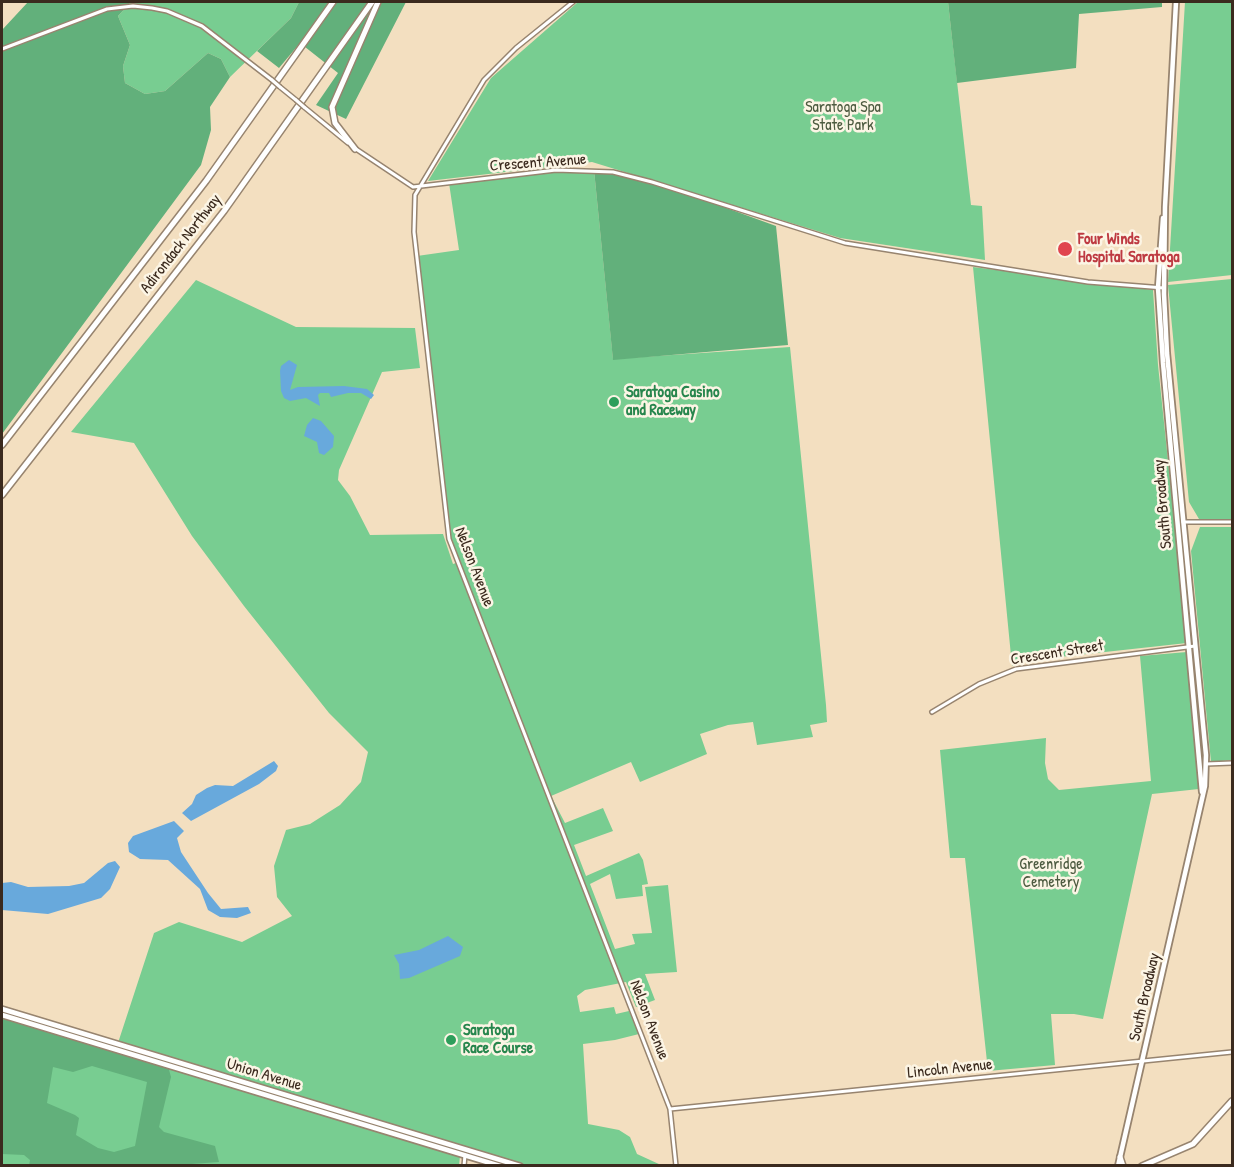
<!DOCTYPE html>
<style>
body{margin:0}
#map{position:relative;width:1234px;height:1167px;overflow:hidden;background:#f3dfc0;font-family:"Patrick Hand",sans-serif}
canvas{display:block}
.frame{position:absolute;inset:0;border:3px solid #3b2a1e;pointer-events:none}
</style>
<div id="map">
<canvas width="1234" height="1167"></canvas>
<div class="frame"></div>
</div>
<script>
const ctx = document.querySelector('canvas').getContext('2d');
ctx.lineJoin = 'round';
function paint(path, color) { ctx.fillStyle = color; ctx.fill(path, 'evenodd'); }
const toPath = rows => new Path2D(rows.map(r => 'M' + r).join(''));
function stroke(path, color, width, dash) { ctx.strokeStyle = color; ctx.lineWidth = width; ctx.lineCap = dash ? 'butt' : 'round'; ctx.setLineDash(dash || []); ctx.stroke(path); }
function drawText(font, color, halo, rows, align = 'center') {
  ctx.font = font + ' "Patrick Hand",sans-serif'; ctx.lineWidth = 5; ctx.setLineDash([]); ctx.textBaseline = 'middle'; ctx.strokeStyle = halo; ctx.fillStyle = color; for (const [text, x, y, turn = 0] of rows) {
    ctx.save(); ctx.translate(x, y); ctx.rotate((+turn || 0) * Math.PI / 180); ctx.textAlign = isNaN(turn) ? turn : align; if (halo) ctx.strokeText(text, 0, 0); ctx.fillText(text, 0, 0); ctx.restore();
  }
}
paint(toPath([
 [131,2,299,2,291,18,230,77,221,59,208,53,165,91,145,94,125,83,123,66,130,45,118,16],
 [578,2,948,2,971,205,982,206,985,260,840,238,592,162,428,181,491,78],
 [1185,2,1232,2,1232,275,1168,282],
 [594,170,613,359,790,347,826,705,827,722,810,725,813,737,757,745,753,722,728,725,700,734,707,754,640,782,631,762,551,796,565,823,603,808,613,831,574,845,586,876,639,853,643,860,648,884,642,885,643,896,616,899,610,874,590,884,615,949,635,944,632,934,652,933,645,887,668,885,677,972,645,974,655,1000,636,1007,626,982,585,990,577,996,580,1012,614,1007,616,1014,629,1011,639,1034,615,1040,583,1044,588,1124,619,1130,630,1137,637,1154,661,1165,526,1165,461,1146,459,1166,2,1166,2,1149,56,1033,116,1049,154,933,179,922,242,942,292,916,277,897,274,866,286,830,310,824,340,805,361,782,368,752,329,713,244,606,192,536,134,443,71,432,196,280,296,327,415,328,420,368,382,372,339,470,338,480,350,496,370,535,443,534,453,564,459,562,446,527,417,256,459,250,449,183,531,172],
 [973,267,1153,290,1158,365,1187,643,1032,660,1012,666],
 [1232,279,1232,519,1199,519,1189,502,1168,285],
 [1200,527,1232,527,1232,760,1211,762,1191,551],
 [1187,652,1199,789,1152,794,1103,1019,1074,1014,1051,1014,1055,1065,988,1071,965,858,950,858,940,750,1046,738,1045,763,1048,779,1059,790,1151,781,1140,656]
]), '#78cd91');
paint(toPath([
 [28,2,131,2,118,16,130,45,123,66,125,83,145,94,165,91,208,53,221,59,230,77,210,107,211,130,201,165,2,434,2,30],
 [299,2,406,2,346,119,316,105,338,73,300,43,279,68,257,51,291,18],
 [948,2,1162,2,1162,7,1079,14,1076,68,957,83],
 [594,170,674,189,776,226,788,345,613,360],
 [2,1018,168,1066,171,1077,159,1127,164,1132,215,1146,219,1162,164,1166,29,1166,30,1160,24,1155,2,1154],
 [92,1066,147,1082,135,1146,114,1152,98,1148,76,1135,79,1118,75,1115,47,1103,53,1067,73,1072]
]), '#62b07b');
paint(toPath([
 [289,360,297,365,290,390,298,387,344,386,367,389,374,395,371,399,361,393,348,393,331,397,329,393,320,393,318,395,320,406,306,398,290,401,284,398,281,391,280,371,281,366],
 [313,418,321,421,334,436,333,447,324,455,319,453,317,442,304,436,307,425],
 [274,761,278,766,276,771,259,784,191,821,182,813,192,804,196,795,207,788,215,785,233,786],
 [174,821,184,831,177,838,181,852,208,893,221,909,248,907,251,913,237,918,220,917,208,910,200,889,168,860,140,859,129,852,128,843,133,836],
 [115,861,120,867,110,889,101,898,48,914,2,910,2,883,11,882,28,887,69,886,84,883,108,863],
 [448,936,463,947,460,956,409,978,400,979,399,964,394,955,419,950]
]), '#68a9dc');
const minor = toPath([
 [573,2,516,48,484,80,415,195,414,232,449,539,670,1109,676,1166],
 [2,49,107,9,133,6,152,8,167,11,202,26,272,80],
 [280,87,296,100],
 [304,107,348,143],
 [356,149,413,187,556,170,613,172,652,182,845,243,1088,282,1164,288],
 [1183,522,1232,522],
 [932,712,979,684,1016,669,1195,646],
 [1206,764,1232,763],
 [670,1109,1232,1052],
 [464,1166,465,1155]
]);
const major = toPath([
 [1163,218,1158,288,1163,363,1202,792],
 [2,1009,520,1166],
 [2,1015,500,1166],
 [1118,1166,1205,786,1206,755,1167,353,1164,294,1165,207,1176,2]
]);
const highway = toPath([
 [355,149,335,123,332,107,378,2],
 [2,445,206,181,333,2],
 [2,495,224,211,372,2],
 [1120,1157,1123,1166],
 [1142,1166,1193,1144,1232,1101]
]);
stroke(minor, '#97846f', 6);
stroke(major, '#97846f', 8);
stroke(highway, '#97846f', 8);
stroke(minor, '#fff', 3);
stroke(major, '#fff', 4.5);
stroke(highway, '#fff', 5);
const minorBridge = toPath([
 [272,80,280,87],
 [296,100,304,107]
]);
stroke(minorBridge, '#97846f', 6, []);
stroke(minorBridge, '#fff', 3);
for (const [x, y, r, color] of [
 [1065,249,8,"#e0444e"],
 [614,402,6,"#2e9e5b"],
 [451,1040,6,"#2e9e5b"]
]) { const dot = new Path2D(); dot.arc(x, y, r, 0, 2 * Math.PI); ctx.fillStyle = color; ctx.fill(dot); stroke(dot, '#fcf5e5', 2); }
drawText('16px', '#4d5b40', '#fcf5e5', [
 ["Saratoga Spa",843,108],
 ["State Park",843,126],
 ["Greenridge",1051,865],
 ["Cemetery",1051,883]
]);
drawText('16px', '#3b2a1e', '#fcf5e5', [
 ["Crescent Avenue",538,163,-4],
 ["Adirondack Northway",181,244,-52],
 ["South Broadway",1163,504,-95],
 ["Nelson Avenue",474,567,69],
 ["Crescent Street",1057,653,-9],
 ["South Broadway",1145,997,-77],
 ["Nelson Avenue",649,1020,69],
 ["Lincoln Avenue",950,1069,-6],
 ["Union Avenue",264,1075,17]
]);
drawText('bold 16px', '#be3a42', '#fcf5e5', [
 ["Four Winds",1078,240],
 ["Hospital Saratoga",1078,258]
], 'left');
drawText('bold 16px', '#27864d', '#fcf5e5', [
 ["Saratoga Casino",626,393],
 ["and Raceway",626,411],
 ["Saratoga",463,1031],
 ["Race Course",463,1049]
], 'left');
</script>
